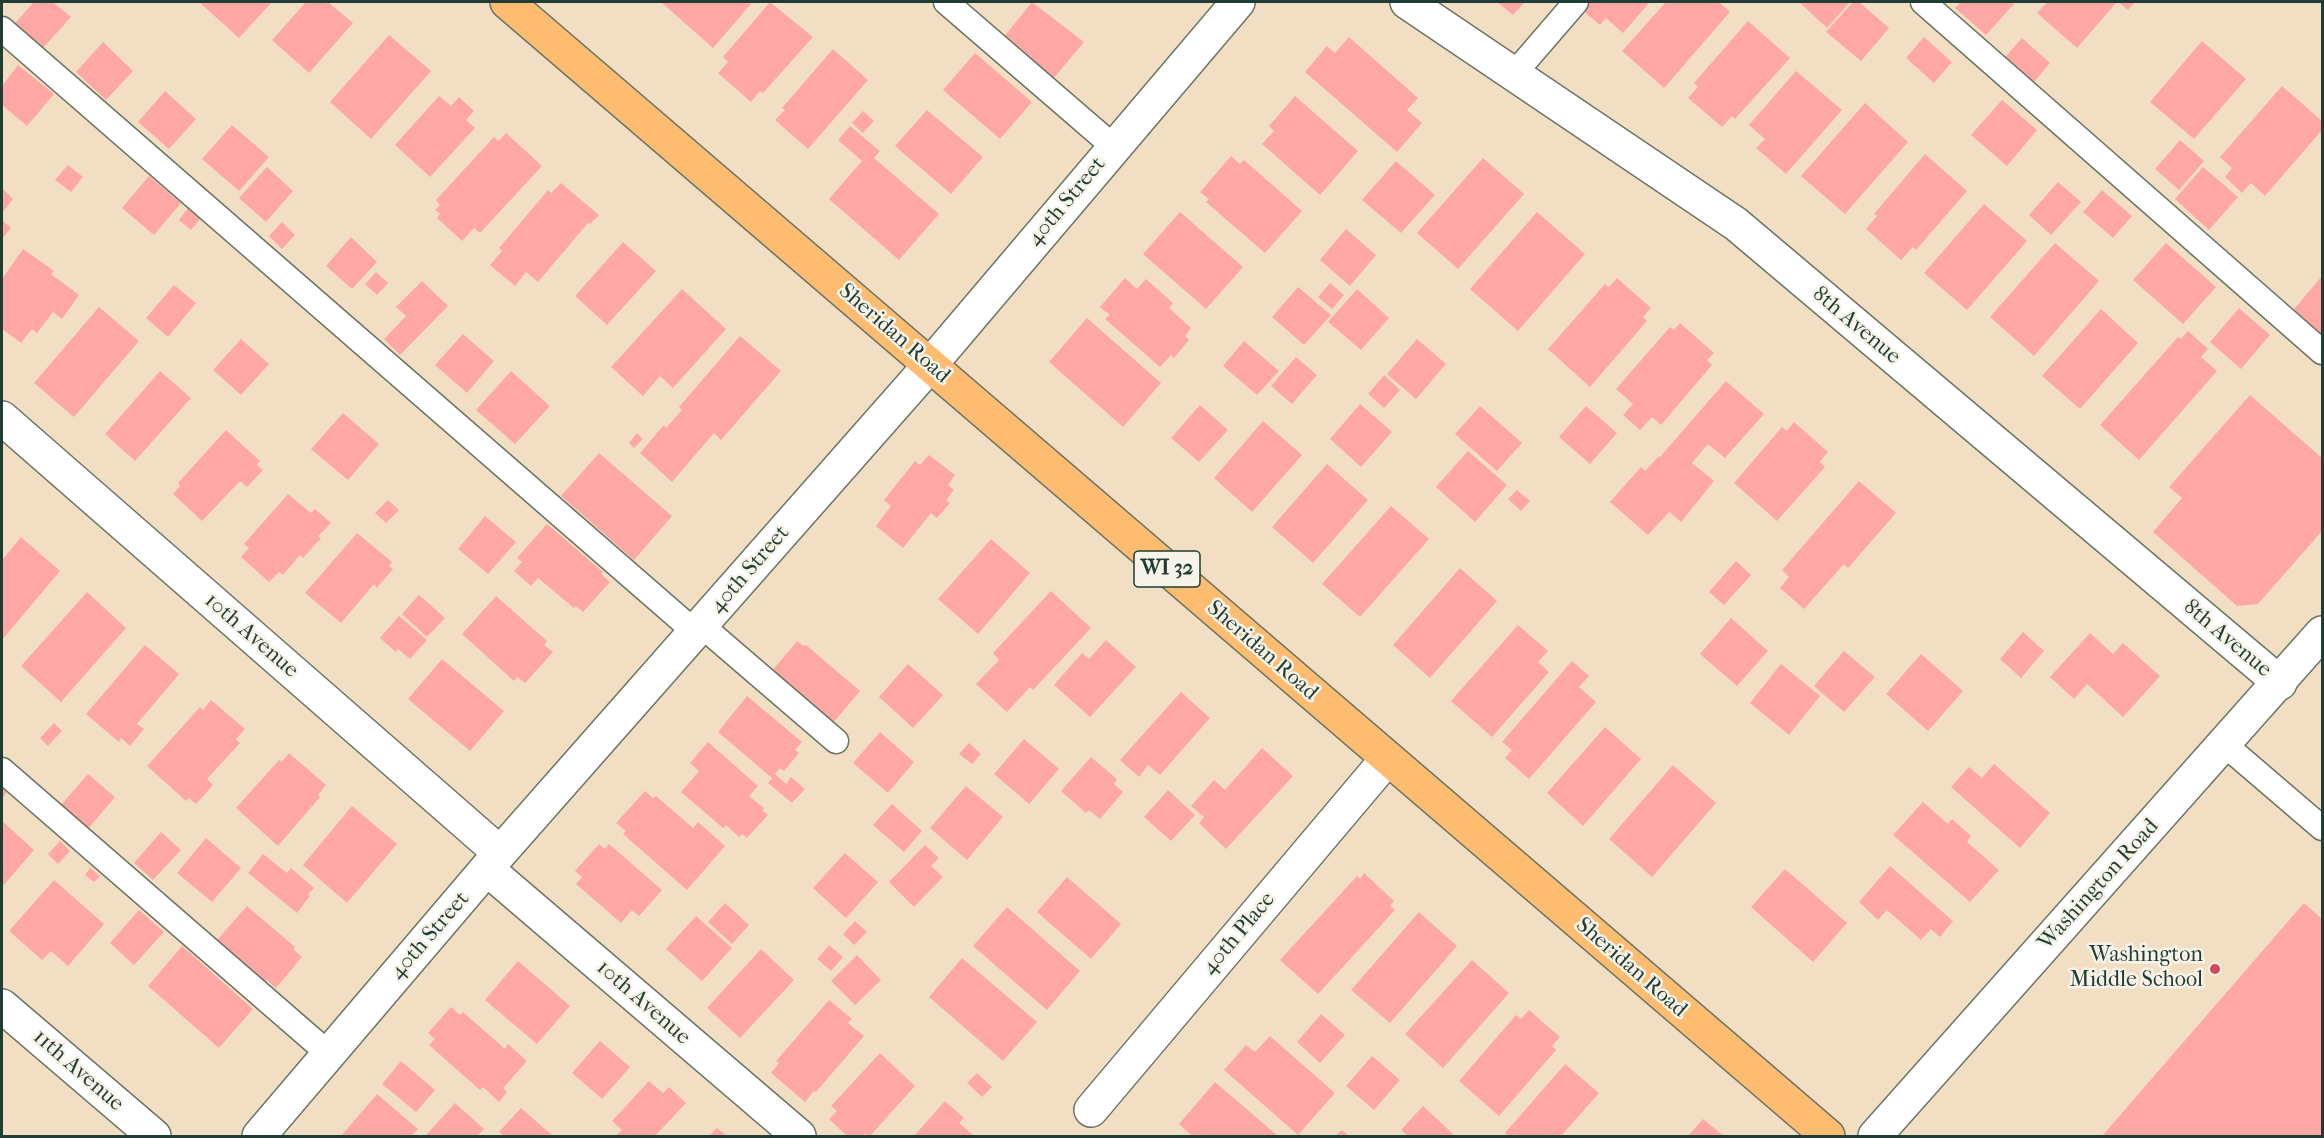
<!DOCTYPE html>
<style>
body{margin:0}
#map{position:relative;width:2324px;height:1138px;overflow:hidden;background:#f2dfc3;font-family:"IM FELL French Canon",serif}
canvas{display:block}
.frame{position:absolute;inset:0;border:3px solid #1f3d34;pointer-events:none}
</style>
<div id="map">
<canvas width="2324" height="1138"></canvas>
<div class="frame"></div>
</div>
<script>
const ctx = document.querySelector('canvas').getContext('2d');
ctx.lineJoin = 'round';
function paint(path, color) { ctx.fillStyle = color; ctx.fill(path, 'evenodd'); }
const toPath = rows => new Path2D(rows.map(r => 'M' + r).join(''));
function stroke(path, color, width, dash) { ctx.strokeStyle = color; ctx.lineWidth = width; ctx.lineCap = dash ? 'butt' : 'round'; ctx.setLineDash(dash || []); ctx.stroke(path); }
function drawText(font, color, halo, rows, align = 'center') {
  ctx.font = font + ' "IM FELL French Canon",serif'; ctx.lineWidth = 5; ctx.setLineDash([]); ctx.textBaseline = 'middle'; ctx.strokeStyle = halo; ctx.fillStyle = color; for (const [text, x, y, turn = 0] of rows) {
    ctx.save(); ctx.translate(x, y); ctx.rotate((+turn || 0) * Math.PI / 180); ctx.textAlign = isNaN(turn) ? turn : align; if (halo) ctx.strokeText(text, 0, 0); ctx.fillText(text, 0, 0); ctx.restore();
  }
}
paint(toPath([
 [34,2,53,2,71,17,43,48,15,23],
 [199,2,272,2,239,38],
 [306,2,328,2,353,23,309,73,272,40],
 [663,2,749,2,751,4,713,48,662,3],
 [770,2,813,37,763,93,760,91,751,102,718,73,728,62,723,57],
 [1032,2,1084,42,1053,79,1003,38],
 [1497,2,1525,2,1513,15],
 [1581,2,1650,2,1623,33,1606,18,1600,25,1577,6],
 [1666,2,1719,2,1730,12,1664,88,1622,51],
 [1799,2,1850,2,1827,28],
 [1853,2,1859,2,1889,28,1861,61,1826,32],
 [1961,2,2011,2,2014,4,1986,35,1955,8],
 [2047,2,2117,2,2077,48,2037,13],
 [2118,2,2135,2,2128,10],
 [1748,21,1790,58,1735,119,1732,116,1722,127,1688,98,1698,87,1694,83],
 [389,35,431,71,371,139,330,102],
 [1349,37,1418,98,1407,110,1422,123,1397,152,1305,72,1327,46,1335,53],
 [1924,37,1952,62,1934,83,1906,58],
 [2022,38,2050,63,2029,88,2000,63],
 [2202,41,2246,79,2194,139,2150,102],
 [103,42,133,71,106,100,76,72],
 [833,49,868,80,808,149,775,120,785,110,782,108],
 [975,53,1032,102,1000,139,943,90],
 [18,65,54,94,27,126,2,105,2,86],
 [1796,71,1842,110,1786,174,1756,148,1765,139,1749,125],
 [2282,86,2322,121,2322,130,2265,196,2251,183,2242,193,2225,177,2232,168,2220,157],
 [165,91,196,119,169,149,138,122],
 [439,96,451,106,459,97,474,111,466,120,475,128,430,177,395,145],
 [1295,96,1358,151,1320,195,1262,144,1274,131,1269,126],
 [2002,100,2037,130,2007,166,1971,135],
 [1865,103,1908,142,1845,214,1801,176],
 [927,110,983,157,951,194,895,146],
 [863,111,874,121,863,133,852,123],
 [232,125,269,157,239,191,202,159],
 [850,126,880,151,874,158,939,214,899,260,829,199,862,161,838,140],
 [506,133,542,166,480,233,474,228,462,241,437,218,440,214,435,210,440,205,436,200,494,137,499,141],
 [2180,140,2204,161,2179,190,2155,169],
 [1925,154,1967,191,1916,250,1913,247,1901,260,1866,229,1877,216,1874,214],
 [1231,156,1240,164,1244,160,1302,211,1265,253,1206,202,1209,199,1200,192],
 [1483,158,1524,194,1458,269,1417,233],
 [1396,161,1435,195,1401,233,1362,200],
 [68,165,83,177,71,192,55,180],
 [267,167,293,191,266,222,239,198],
 [2203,167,2238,197,2209,230,2175,199],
 [149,176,181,203,154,235,122,208],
 [2058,182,2081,202,2051,235,2029,215],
 [561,183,599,215,590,224,588,223,538,282,526,272,515,286,490,265,502,251,499,248,548,190,551,193],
 [2,188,13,199,2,213],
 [2102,190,2132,216,2113,238,2083,212],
 [1984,204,2027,241,1967,310,1924,273],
 [188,208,201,218,191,230,179,220],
 [1180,212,1243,267,1206,309,1143,254],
 [1537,212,1585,254,1518,331,1470,289],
 [2,220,11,228,2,239],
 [282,222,295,235,282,249,269,236],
 [1346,229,1376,255,1350,286,1320,260],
 [351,237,377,262,352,289,326,266],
 [623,242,656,271,607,325,575,296],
 [2055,243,2099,281,2034,356,1990,317],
 [2166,243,2216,287,2183,324,2133,280],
 [23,249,54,271,51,274,79,295,62,319,53,312,37,333,32,329,21,343,2,329,2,279],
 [376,272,388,283,377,295,365,284],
 [2322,276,2322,343,2290,314],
 [1125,278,1137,289,1146,279,1173,303,1169,308,1191,328,1185,336,1189,340,1174,358,1171,355,1160,367,1105,319,1110,315,1100,307],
 [1617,278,1651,308,1643,317,1647,321,1590,387,1548,349,1605,284,1609,287],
 [422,281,448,306,400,355,384,339,406,316,396,307],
 [1330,283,1344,295,1332,309,1318,297],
 [174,285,196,303,168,337,146,318],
 [1298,287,1331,315,1304,345,1272,317],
 [682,289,726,329,673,388,660,376,643,396,611,367],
 [1357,289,1389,318,1361,350,1328,322],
 [99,307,139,341,74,417,34,383],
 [2239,308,2270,335,2241,369,2210,342],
 [2101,309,2138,343,2080,409,2042,376],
 [1087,318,1161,383,1123,427,1049,362],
 [1680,323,1714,353,1707,360,1712,365,1661,425,1652,417,1640,430,1623,415,1633,404,1616,389,1670,327,1674,330],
 [2188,331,2208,349,2201,357,2217,371,2139,460,2100,425,2178,337,2181,339],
 [463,334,494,361,467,393,435,365],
 [740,336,781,371,721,440,714,433,672,482,640,453,664,425,666,428,682,410,679,407],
 [241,339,269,364,241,395,213,370],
 [1417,339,1446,364,1416,399,1387,374],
 [1244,341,1279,371,1257,395,1223,366],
 [1296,357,1317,375,1292,404,1271,386],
 [160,371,191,398,135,461,105,434],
 [511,371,550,406,515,444,476,410],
 [1384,375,1400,390,1384,408,1368,394],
 [1726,381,1764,414,1725,458,1708,444,1692,463,1714,481,1681,522,1669,512,1648,535,1610,502,1641,467,1645,471,1659,456,1660,457],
 [2250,395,2322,458,2322,531,2258,604,2237,606,2153,532,2182,498,2169,487],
 [1360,404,1392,432,1361,467,1330,439],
 [1200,405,1228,430,1199,462,1171,438],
 [1480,406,1522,443,1497,471,1455,434],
 [1586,406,1617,433,1590,464,1559,437],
 [343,413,379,444,348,480,311,449],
 [1263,421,1302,455,1252,512,1214,478],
 [1794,422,1828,452,1820,462,1825,467,1777,521,1734,483,1782,427,1787,431],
 [226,430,260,461,257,465,263,470,247,487,240,481,202,521,173,494,180,486,178,483],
 [637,433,643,439,634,448,629,443],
 [1468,451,1507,485,1475,522,1436,487],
 [599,453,672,516,634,560,561,496],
 [929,455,955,475,948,485,954,490,946,500,950,503,937,518,931,513,903,548,876,526,891,506,884,500,915,461,920,465],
 [1327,464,1368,500,1313,563,1272,527],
 [1859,481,1896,513,1848,568,1844,564,1804,609,1780,588,1789,577,1782,570],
 [1517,490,1530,501,1521,511,1508,499],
 [288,494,311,513,315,509,331,523,318,536,321,538,303,558,300,555,283,575,279,572,269,582,241,557,249,548,244,544],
 [388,500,399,510,386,523,375,513],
 [1391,506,1429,539,1360,617,1322,584],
 [485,516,516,542,488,574,458,549],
 [547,524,603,572,601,574,610,582,583,612,576,606,574,608,538,578,531,586,514,571,522,562,517,558],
 [357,533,392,562,389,566,393,569,377,588,374,584,341,623,305,593],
 [21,537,60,571,2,640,2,560],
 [991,539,1030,573,978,634,938,599],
 [1736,561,1751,575,1724,605,1709,592],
 [1460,568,1497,601,1430,678,1393,645],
 [1051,591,1091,628,1033,690,1030,687,1007,712,976,684,999,660,993,653],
 [87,592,126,628,61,702,21,666],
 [419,595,445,618,427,637,402,614],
 [496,596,547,641,544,645,553,652,525,683,517,677,514,681,462,634],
 [399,616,427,640,410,659,398,649,396,652,380,638],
 [1731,618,1768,651,1737,686,1700,654],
 [1518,625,1548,651,1538,662,1549,672,1492,737,1451,701],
 [2023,632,2044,651,2021,678,2000,659],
 [2090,633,2113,654,2123,643,2160,676,2123,717,2087,684,2074,699,2050,677],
 [1106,640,1136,667,1090,717,1054,685,1082,653,1089,659],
 [797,641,804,646,806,645,860,691,833,723,771,672],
 [145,645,179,674,137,724,144,729,130,746,121,738,119,742,86,714],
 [1844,651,1875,677,1844,712,1814,686],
 [1921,654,1963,691,1928,731,1886,694],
 [442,659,504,711,470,751,408,699],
 [1572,661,1589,676,1579,687,1596,702,1529,779,1505,758,1512,750,1502,742],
 [908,664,943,695,913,728,879,697],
 [1781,664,1820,696,1789,735,1750,703],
 [1181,692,1210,718,1160,775,1148,765,1139,777,1120,760],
 [747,696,802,742,795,750,799,753,784,771,780,768,775,774,786,784,791,777,805,789,792,803,768,783,772,778,718,732],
 [211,700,245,729,236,739,240,743,207,779,213,785,196,804,189,798,186,801,147,766,200,707,203,710],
 [54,723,62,731,48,746,40,738],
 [1605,727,1641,759,1583,826,1547,793],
 [880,732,914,762,888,793,853,763],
 [1024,739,1059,769,1029,804,994,774],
 [708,742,758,786,749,796,764,808,762,810,768,815,747,838,742,834,739,837,726,825,723,828,681,792,699,771,690,763],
 [969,743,981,754,972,764,959,754],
 [1262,748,1293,776,1226,849,1199,823,1204,817,1191,806,1214,780,1225,790],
 [289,753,326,785,318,795,320,797,278,846,236,808,279,760,282,762],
 [1091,757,1117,779,1114,784,1123,792,1100,819,1089,810,1086,813,1061,791],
 [1994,764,2050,813,2020,848,1951,787,1969,767,1982,778],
 [1673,765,1716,803,1652,877,1609,839],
 [88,774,115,797,88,829,61,805],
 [2,785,8,791,2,799],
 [966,786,1003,817,967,860,930,828],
 [1168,790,1195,815,1171,841,1144,817],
 [645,791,653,798,656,796,693,828,698,822,725,846,687,890,623,834,626,831,616,823],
 [1923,802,1948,824,1952,819,1971,836,1967,842,1999,870,1970,902,1893,835],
 [892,804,922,831,904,852,873,825],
 [352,806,397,844,347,903,303,865],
 [2,821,34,850,2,887],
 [161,832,181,850,153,880,134,863],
 [206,838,241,868,212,902,177,873],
 [60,841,70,851,58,864,48,854],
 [599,844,605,849,609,844,662,890,639,916,632,910,621,923,576,884,582,877,575,871],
 [925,845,939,858,931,866,943,877,914,907,889,882],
 [845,853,878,882,846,918,813,888],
 [263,854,287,873,291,868,314,888,308,894,310,896,297,913,248,873],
 [1890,866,1953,921,1940,937,1931,929,1921,940,1887,910,1878,920,1859,902],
 [90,868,100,876,94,882,85,875],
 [1785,869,1847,923,1813,962,1751,907],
 [1364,873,1394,901,1390,906,1395,910,1318,994,1280,960,1357,876,1360,879],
 [1067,877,1121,924,1091,959,1037,912],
 [54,880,104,924,68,966,51,951,42,960,9,931],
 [725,903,749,925,732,944,708,922],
 [2304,903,2322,919,2322,1136,2102,1136],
 [247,906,295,947,293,949,302,957,276,988,267,980,266,982,217,940],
 [1007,907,1080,971,1047,1010,973,946],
 [139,910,164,932,134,965,110,943],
 [1419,912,1457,946,1390,1023,1351,990],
 [696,916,732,948,702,981,666,949],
 [855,921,867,932,854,945,843,934],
 [829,945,843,957,831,971,817,959],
 [182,946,253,1009,219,1048,148,986],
 [761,949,794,980,740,1038,707,1008],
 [857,955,881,980,855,1005,831,981],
 [962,958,1037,1022,1003,1061,929,997],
 [1472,960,1509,993,1443,1068,1405,1034],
 [518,961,570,1006,537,1044,485,1000],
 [829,1000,852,1019,848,1023,864,1036,816,1092,814,1091,805,1102,771,1073,779,1063,776,1061],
 [451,1007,460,1015,463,1012,505,1049,508,1044,527,1061,503,1088,507,1092,499,1102,483,1087,480,1090,429,1045,435,1039,428,1033],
 [1529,1010,1560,1037,1552,1046,1556,1050,1499,1116,1459,1081,1516,1015,1521,1019],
 [1321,1014,1345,1035,1320,1063,1297,1042],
 [1270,1036,1335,1093,1298,1135,1224,1070,1246,1045,1255,1052],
 [600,1041,630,1067,602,1099,572,1073],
 [880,1053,915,1086,870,1136,865,1134,862,1136,847,1136,829,1119,837,1111,831,1106],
 [1372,1056,1400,1080,1374,1110,1346,1086],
 [401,1061,435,1090,416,1112,382,1084],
 [1565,1064,1599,1093,1561,1136,1508,1136,1505,1133],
 [977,1073,992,1087,982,1097,967,1083],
 [649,1081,663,1093,669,1087,686,1103,655,1136,616,1136,622,1130,612,1121],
 [1215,1082,1278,1136,1192,1136,1179,1124],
 [377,1094,418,1129,411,1136,341,1136],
 [945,1101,964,1118,959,1123,973,1135,971,1136,914,1136],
 [455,1103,484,1129,477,1136,428,1136,426,1135],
 [1423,1106,1453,1134,1451,1136,1408,1136,1401,1130],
 [521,1108,553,1136,504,1136,499,1132],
 [1703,1119,1724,1136,1688,1136],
 [717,1128,727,1136,709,1136],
 [1342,1130,1349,1136,1335,1136]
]), '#ffa7a4');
const service = toPath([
 [946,2,1114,147],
 [1923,2,2322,352],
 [2,29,695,632],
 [1514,74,1576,2],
 [701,625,836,741],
 [2224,744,2322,828],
 [2,770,329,1054]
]);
const minor = toPath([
 [1407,2,1736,224,2280,683],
 [2,418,500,853],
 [487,869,799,1136],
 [2,1006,154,1136],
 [1091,1110,1387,759],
 [259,1136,500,853,930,365,1238,2]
]);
const tertiary = toPath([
 [1875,1136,2322,633]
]);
const primary = toPath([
 [507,2,1828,1136]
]);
stroke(service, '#697666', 27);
stroke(minor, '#697666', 36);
stroke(tertiary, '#697666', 36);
stroke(primary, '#697666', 36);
stroke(service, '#fff', 24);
stroke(minor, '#fff', 33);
stroke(tertiary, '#fff', 33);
stroke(primary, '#fdbc6f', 33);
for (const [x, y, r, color] of [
 [2215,969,6,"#d1495b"]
]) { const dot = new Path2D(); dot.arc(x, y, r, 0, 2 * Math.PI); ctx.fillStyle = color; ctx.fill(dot); stroke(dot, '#f7f3e8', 2); }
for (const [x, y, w] of [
 [1167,569,66]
]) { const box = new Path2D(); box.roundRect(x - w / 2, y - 18, w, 36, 4.5); ctx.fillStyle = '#f7f3e8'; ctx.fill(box); stroke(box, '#1f3d34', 1.5); }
drawText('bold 21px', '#1f3d34', null, [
 ["WI 32",1167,569]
]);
drawText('22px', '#1f3d34', '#f7f3e8', [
 ["40th Street",1067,202,-50],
 ["8th Avenue",1856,326,40],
 ["Sheridan Road",894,334,41],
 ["40th Street",750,570,-49],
 ["10th Avenue",251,636,41],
 ["8th Avenue",2227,639,40],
 ["Sheridan Road",1262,651,41],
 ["Washington Road",2099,885,-48],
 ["40th Place",1239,934,-50],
 ["40th Street",430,936,-49],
 ["Sheridan Road",1631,968,41],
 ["10th Avenue",643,1003,41],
 ["11th Avenue",78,1071,41]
]);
drawText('22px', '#1f3d34', '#f7f3e8', [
 ["Washington",2203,956],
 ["Middle School",2203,981]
], 'right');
</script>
